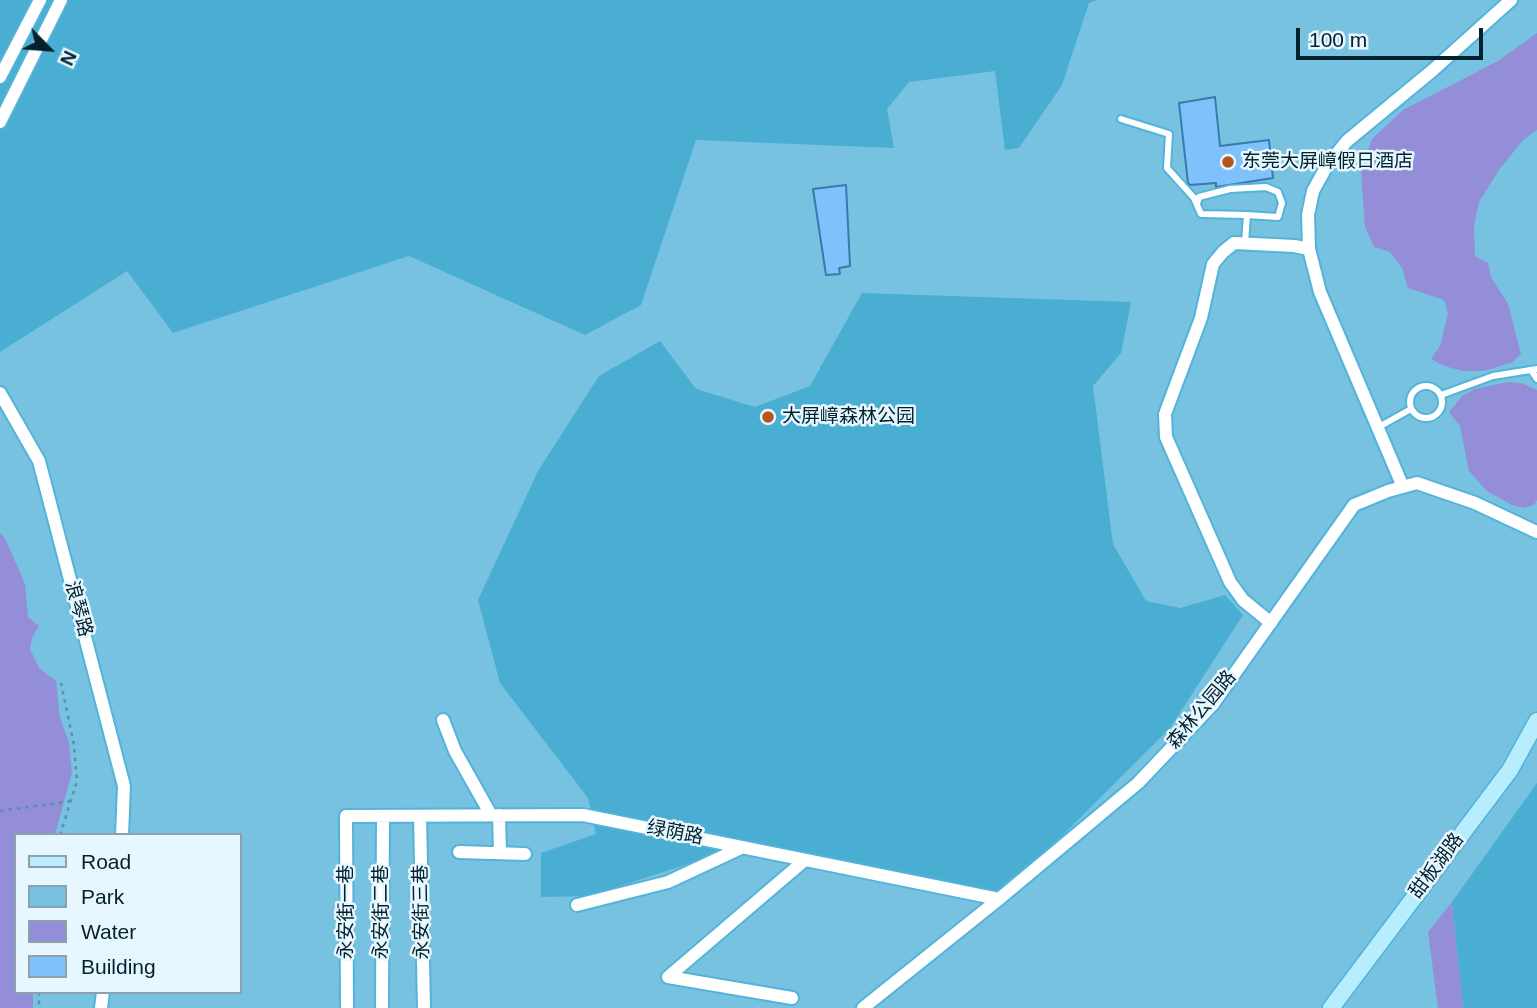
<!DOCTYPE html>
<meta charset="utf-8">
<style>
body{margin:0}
#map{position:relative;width:1537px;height:1008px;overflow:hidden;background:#96dffd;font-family:Arial,sans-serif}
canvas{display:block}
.legend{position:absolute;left:14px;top:833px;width:228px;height:161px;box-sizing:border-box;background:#e6f7ff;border:2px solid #8ba1ab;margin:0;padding:9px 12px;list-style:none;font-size:21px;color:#02212c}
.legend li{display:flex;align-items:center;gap:14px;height:35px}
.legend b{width:35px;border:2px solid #8ba1ab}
.north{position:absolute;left:14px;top:14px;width:70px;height:70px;-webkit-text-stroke:5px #e6f7ff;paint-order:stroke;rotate:115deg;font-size:19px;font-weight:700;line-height:28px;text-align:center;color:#02212c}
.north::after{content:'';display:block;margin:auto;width:24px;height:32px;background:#02212c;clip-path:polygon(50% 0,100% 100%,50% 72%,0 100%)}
.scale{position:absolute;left:1296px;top:28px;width:187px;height:32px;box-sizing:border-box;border:4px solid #02212c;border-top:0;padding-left:9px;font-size:21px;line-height:24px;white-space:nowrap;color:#02212c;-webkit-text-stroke:5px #e6f7ff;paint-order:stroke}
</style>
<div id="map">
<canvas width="1537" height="1008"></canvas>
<ul class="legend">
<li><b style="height:9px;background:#b8edfd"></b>Road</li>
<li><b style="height:19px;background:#77c2e1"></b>Park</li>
<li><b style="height:19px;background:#938ed7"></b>Water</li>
<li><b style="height:19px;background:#7fc1fb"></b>Building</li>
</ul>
<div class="north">N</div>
<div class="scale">100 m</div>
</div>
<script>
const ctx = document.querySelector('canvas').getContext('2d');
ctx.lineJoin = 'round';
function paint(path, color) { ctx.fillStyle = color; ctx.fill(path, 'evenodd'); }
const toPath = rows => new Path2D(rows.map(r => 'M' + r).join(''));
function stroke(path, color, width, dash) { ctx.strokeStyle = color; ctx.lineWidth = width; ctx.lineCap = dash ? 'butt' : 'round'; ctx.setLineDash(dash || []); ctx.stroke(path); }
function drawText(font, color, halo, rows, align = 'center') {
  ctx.font = font + ' Arial,"Noto Sans SC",sans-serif'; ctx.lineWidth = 5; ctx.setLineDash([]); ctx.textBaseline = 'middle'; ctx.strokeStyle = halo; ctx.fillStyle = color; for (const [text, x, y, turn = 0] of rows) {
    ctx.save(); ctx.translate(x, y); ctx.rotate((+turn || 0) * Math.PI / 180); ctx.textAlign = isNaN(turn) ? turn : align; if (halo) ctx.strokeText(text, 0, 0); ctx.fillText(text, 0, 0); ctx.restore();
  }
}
paint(toPath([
 [0,0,1537,0,1537,1008,0,1008],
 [16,835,240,835,240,992,16,992]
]), '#77c2e1');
paint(toPath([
 [0,0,1097,0,1089,3,1062,85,1019,148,1005,150,995,71,909,82,887,109,894,148,696,140,641,305,585,335,409,256,173,333,127,271,0,352],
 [862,293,1131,302,1121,353,1093,386,1113,544,1146,601,1180,608,1225,595,1243,615,1170,728,999,899,760,848,716,851,688,864,589,896,541,897,541,853,596,834,588,798,500,683,478,600,538,471,599,376,660,341,696,389,755,407,810,386],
 [1537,783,1537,1008,1463,1008,1452,902]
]), '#4aaed3');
paint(toPath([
 [1537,33,1537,130,1524,139,1499,170,1479,202,1474,226,1475,256,1488,263,1491,277,1508,304,1521,354,1513,362,1484,371,1463,371,1444,366,1431,359,1440,346,1448,313,1444,300,1408,288,1402,268,1390,252,1374,247,1365,227,1361,172,1372,139,1403,110,1498,61],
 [1507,382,1522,383,1537,390,1537,500,1534,505,1523,508,1512,505,1487,491,1469,471,1460,426,1449,412,1462,396,1475,389],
 [0,533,5,538,25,584,28,617,39,626,32,638,30,649,39,668,56,681,60,718,69,742,72,772,55,835,16,835,16,992,33,992,33,1008,0,1008],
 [1452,902,1463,1008,1438,1008,1428,932]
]), '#938ed7');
const building = toPath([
 [1215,97,1220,146,1269,140,1273,178,1216,187,1216,183,1190,185,1188,183,1179,103,1215,97],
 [846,185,850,266,839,268,840,274,826,275,813,189,846,185]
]);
paint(building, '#7fc1fb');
stroke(building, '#3a79ae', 2);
const lane = toPath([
 [1121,119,1169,134,1167,168,1194,198,1201,214,1247,215,1245,243],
 [1197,204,1199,197,1230,189,1266,187,1278,192,1282,203,1278,217,1247,215],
 [1531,370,1537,379],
 '1410 402a16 16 0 1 1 32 0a16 16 0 1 1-32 0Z',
 [1441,395,1493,376,1537,369],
 [1377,428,1411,409]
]);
const street = toPath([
 [0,77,40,0],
 [0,122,61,0],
 [0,393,39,461,124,786,122,835],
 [1403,487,1320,292,1309,249,1308,215,1313,191,1328,164,1347,141,1433,70,1511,0],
 [1271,623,1243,600,1230,582,1166,437,1165,414,1201,318,1213,264,1223,252,1234,243,1294,246,1309,249],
 [443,720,455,751,491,815],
 [499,815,500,853],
 [420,816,424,1008],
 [459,852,525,854],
 [577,905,668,882,743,847],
 [792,998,668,977,805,860],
 [101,1008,103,992],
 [347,1008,346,816,583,815,999,899],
 [382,1008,383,816],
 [863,1008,999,899,1138,783,1213,704,1354,505,1388,491,1417,483,1475,503,1537,532]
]);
const secondary = toPath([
 [1331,1008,1510,770,1537,721]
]);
stroke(lane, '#53b3d8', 10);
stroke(street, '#53b3d8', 16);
stroke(secondary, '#53b3d8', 19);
stroke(toPath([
 [0,811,71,801],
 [60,835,77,781,74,745,61,683],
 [39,992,39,1008]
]), '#5991a7', 2.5, [3.5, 5]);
stroke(lane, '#fff', 6);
stroke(street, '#fff', 12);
stroke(secondary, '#b8edfd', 16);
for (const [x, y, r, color] of [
 [1228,162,7,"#b7541b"],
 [768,417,7,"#b7541b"]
]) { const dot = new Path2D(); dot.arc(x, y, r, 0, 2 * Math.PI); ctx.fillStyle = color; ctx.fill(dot); stroke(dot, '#e6f7ff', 2.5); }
drawText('19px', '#02212c', '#e6f7ff', [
 ["东莞大屏嶂假日酒店",1242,162],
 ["大屏嶂森林公园",782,417]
], 'left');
drawText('19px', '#02212c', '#e6f7ff', [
 ["浪琴路",78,609,75],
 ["森林公园路",1202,710,-50],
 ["绿荫路",675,833,11],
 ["甜板湖路",1437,866,-53],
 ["永安街一巷",347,912,-90],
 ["永安街二巷",382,912,-90],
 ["永安街三巷",422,912,-91]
]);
</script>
